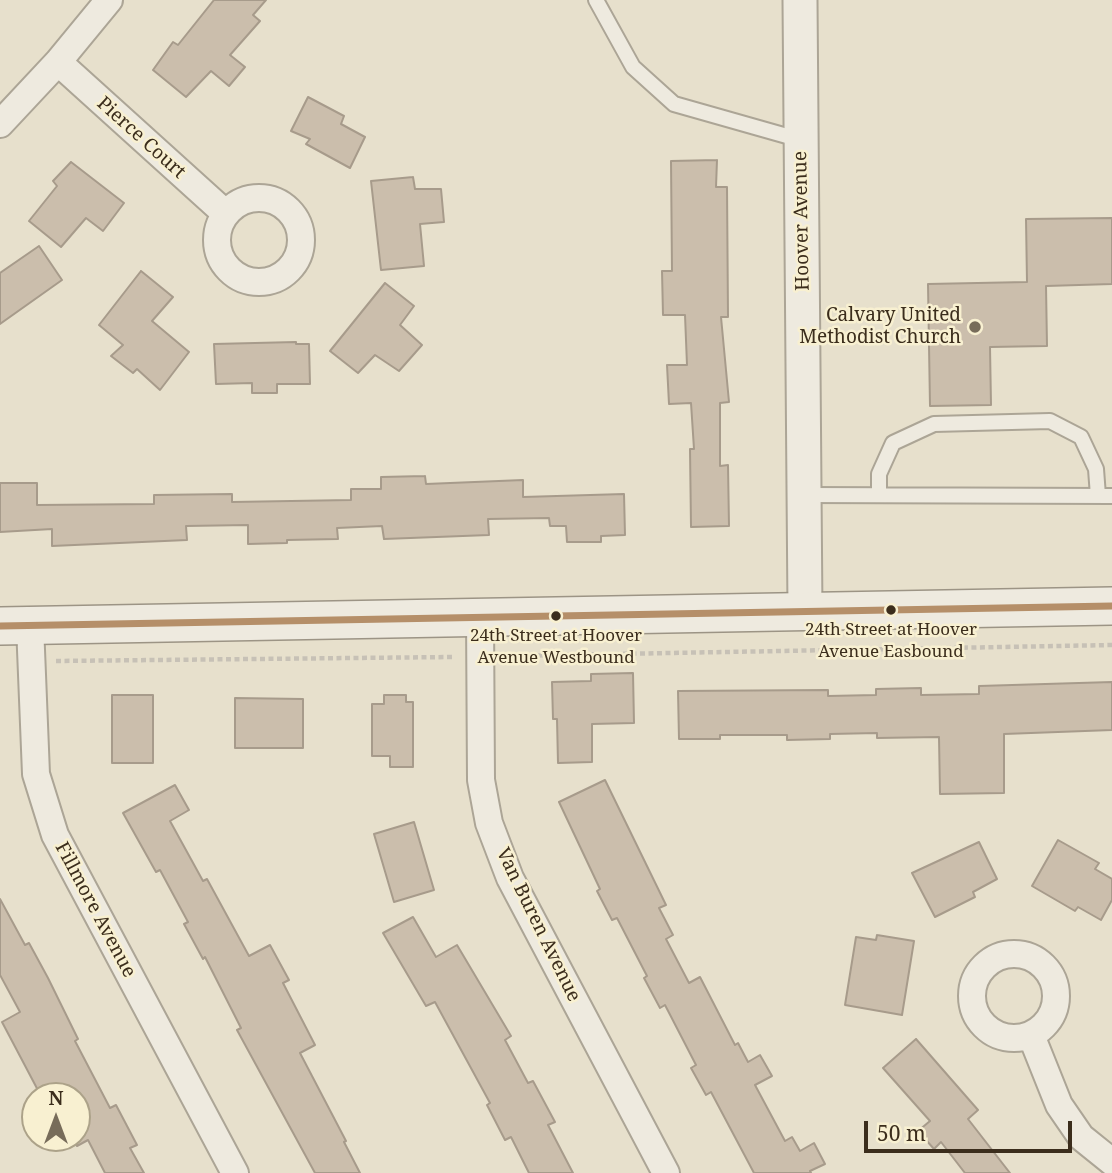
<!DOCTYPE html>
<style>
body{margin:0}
#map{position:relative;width:1112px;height:1173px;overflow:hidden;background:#e7e0cc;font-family:"Noto Serif",serif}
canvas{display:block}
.north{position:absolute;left:21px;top:1082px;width:70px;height:70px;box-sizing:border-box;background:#f8f0d1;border:2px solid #aca289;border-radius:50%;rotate:0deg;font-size:19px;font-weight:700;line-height:28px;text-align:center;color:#3b2d1c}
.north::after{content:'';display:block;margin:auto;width:24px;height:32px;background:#776c5a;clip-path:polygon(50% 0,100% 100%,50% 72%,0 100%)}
.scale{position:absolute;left:864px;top:1121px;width:208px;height:32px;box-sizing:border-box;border:4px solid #3b2d1c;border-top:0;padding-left:9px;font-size:21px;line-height:24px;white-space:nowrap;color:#3b2d1c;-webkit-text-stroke:5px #f8f0d1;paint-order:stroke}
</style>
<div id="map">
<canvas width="1112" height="1173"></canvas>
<div class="north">N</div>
<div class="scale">50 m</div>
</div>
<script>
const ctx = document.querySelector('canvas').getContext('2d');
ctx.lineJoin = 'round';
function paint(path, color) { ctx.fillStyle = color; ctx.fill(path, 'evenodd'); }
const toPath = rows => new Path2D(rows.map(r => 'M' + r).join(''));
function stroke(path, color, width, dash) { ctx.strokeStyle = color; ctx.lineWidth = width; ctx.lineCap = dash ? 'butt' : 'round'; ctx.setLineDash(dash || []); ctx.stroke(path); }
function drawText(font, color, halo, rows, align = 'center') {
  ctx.font = font + ' "Noto Serif",serif'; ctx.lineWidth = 5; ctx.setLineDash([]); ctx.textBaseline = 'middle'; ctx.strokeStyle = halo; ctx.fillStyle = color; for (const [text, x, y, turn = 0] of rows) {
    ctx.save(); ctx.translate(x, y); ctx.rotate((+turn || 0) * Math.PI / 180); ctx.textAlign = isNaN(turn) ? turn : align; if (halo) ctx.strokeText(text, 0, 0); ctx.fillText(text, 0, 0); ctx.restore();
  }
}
const building = toPath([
 [214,0,266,0,253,15,260,21,230,55,245,67,229,86,211,71,186,97,153,70,173,42,178,45,214,0],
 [308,97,344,116,341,124,365,137,350,168,306,144,310,139,291,131,308,97],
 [717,160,716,187,727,187,728,317,721,317,729,402,720,403,720,466,728,465,729,526,691,527,690,449,694,449,691,403,669,404,667,365,687,365,685,315,663,315,662,271,672,271,671,161,717,160],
 [71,162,124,203,103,231,86,218,61,247,29,221,57,186,53,181,71,162],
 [413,177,415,189,441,189,444,222,420,224,424,266,381,270,371,181,413,177],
 [1112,218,1112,284,1046,286,1047,346,990,347,991,405,930,406,928,284,1027,282,1026,219,1112,218],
 [39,246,62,280,0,324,0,273,39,246],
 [141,271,173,297,152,321,189,352,160,390,137,369,133,373,111,356,123,345,99,325,141,271],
 [385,283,414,306,400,325,422,345,399,371,375,355,358,373,330,351,385,283],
 [296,342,296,344,309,344,310,384,277,384,277,393,252,393,252,383,216,384,214,344,296,342],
 [425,476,426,484,523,480,523,497,624,494,625,535,601,536,601,542,567,542,566,526,550,526,549,518,488,519,489,535,384,539,382,526,337,528,338,539,287,540,287,543,248,544,248,525,186,526,187,540,52,546,52,529,0,532,0,483,37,483,37,505,154,504,154,495,232,494,232,502,351,500,351,489,381,489,381,477,425,476],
 [633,673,634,723,592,724,592,762,558,763,557,719,553,719,552,682,591,681,591,674,633,673],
 [1112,682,1112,730,1004,734,1004,793,940,794,939,737,877,738,877,733,830,734,830,739,787,740,787,735,720,735,720,739,679,739,678,691,828,690,828,696,876,695,876,689,921,688,921,695,979,694,979,686,1112,682],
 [112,695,153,695,153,763,112,763,112,695],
 [384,695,406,695,406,702,413,702,413,767,390,767,390,756,372,756,372,704,384,704,384,695],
 [235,698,303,699,303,748,235,748,235,698],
 [605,780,666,905,659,908,673,935,666,939,689,983,700,977,735,1045,738,1043,748,1062,760,1055,772,1076,755,1085,785,1141,792,1137,800,1151,814,1143,825,1164,810,1171,811,1173,754,1173,711,1092,706,1095,691,1068,696,1065,665,1005,660,1008,644,978,647,976,617,918,612,920,597,891,600,889,559,802,605,780],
 [175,785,189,810,170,821,203,881,207,879,249,956,270,945,289,980,283,983,315,1045,300,1053,346,1141,344,1142,360,1173,315,1173,237,1030,241,1028,205,957,203,959,184,924,188,922,160,870,156,872,123,813,175,785],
 [414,822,434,890,394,902,374,834,414,822],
 [1058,840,1099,863,1095,869,1112,879,1112,900,1101,920,1078,907,1075,911,1032,886,1058,840],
 [979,842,997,879,973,892,975,897,935,917,912,873,979,842],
 [0,899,25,945,29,943,48,978,78,1039,75,1041,110,1108,116,1105,137,1145,130,1148,144,1173,105,1173,88,1140,77,1146,77,1096,41,1096,2,1022,20,1012,0,975,0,899],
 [413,917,436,957,457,945,511,1036,505,1040,528,1083,533,1081,555,1122,548,1125,573,1173,529,1173,511,1137,505,1140,487,1105,490,1103,435,1002,426,1006,383,933,413,917],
 [877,935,914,941,902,1015,845,1005,856,937,876,940,877,935],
 [916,1039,978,1110,968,1119,1010,1173,965,1173,941,1142,934,1149,918,1131,930,1121,883,1068,916,1039]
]);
paint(building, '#cbbeac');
stroke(building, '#a79b8b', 2);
const service = toPath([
 [596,0,633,67,674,104,801,140],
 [804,495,1112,496],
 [879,495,879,474,893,443,934,424,1050,421,1081,437,1096,469,1098,496]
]);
const minor = toPath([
 [58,62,225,213],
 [0,124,58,62,109,0],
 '217 240a42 42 0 1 1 84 0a42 42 0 1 1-84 0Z',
 [480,616,481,780,489,823,510,878,666,1173],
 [30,625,36,774,55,835,235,1173],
 '972 996a42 42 0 1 1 84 0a42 42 0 1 1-84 0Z',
 [1031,1035,1059,1105,1081,1137,1112,1162]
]);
const tertiary = toPath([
 [800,0,805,610]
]);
const secondary = toPath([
 [0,626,1112,606]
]);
stroke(service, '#aca596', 18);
stroke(minor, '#aca596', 30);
stroke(tertiary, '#aca596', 37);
stroke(secondary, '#9c9485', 40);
stroke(toPath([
 [504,656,1112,645],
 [56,661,453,657]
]), '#c7c1b6', 4.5, [5, 3.5]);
stroke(service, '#eeeadf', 14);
stroke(minor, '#eeeadf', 26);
stroke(tertiary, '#eeeadf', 33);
stroke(secondary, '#eeeadf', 37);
stroke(toPath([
 [0,626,1112,606]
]), '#b58f69', 7);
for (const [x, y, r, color] of [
 [975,327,7,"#776c5a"],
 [891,610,6,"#3b2d1c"],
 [556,616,6,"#3b2d1c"]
]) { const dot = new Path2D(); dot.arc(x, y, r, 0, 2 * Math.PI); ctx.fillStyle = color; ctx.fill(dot); stroke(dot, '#f8f0d1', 2.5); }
drawText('17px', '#3b2d1c', '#f8f0d1', [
 ["24th Street at Hoover",891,630],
 ["Avenue Easbound",891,652],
 ["24th Street at Hoover",556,636],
 ["Avenue Westbound",556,658]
]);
drawText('19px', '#3b2d1c', '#f8f0d1', [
 ["Pierce Court",141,138,42],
 ["Hoover Avenue",802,221,-91],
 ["Fillmore Avenue",95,910,62],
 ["Van Buren Avenue",538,925,64]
]);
drawText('19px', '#3b2d1c', '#f8f0d1', [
 ["Calvary United",961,316],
 ["Methodist Church",961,338]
], 'right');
</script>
